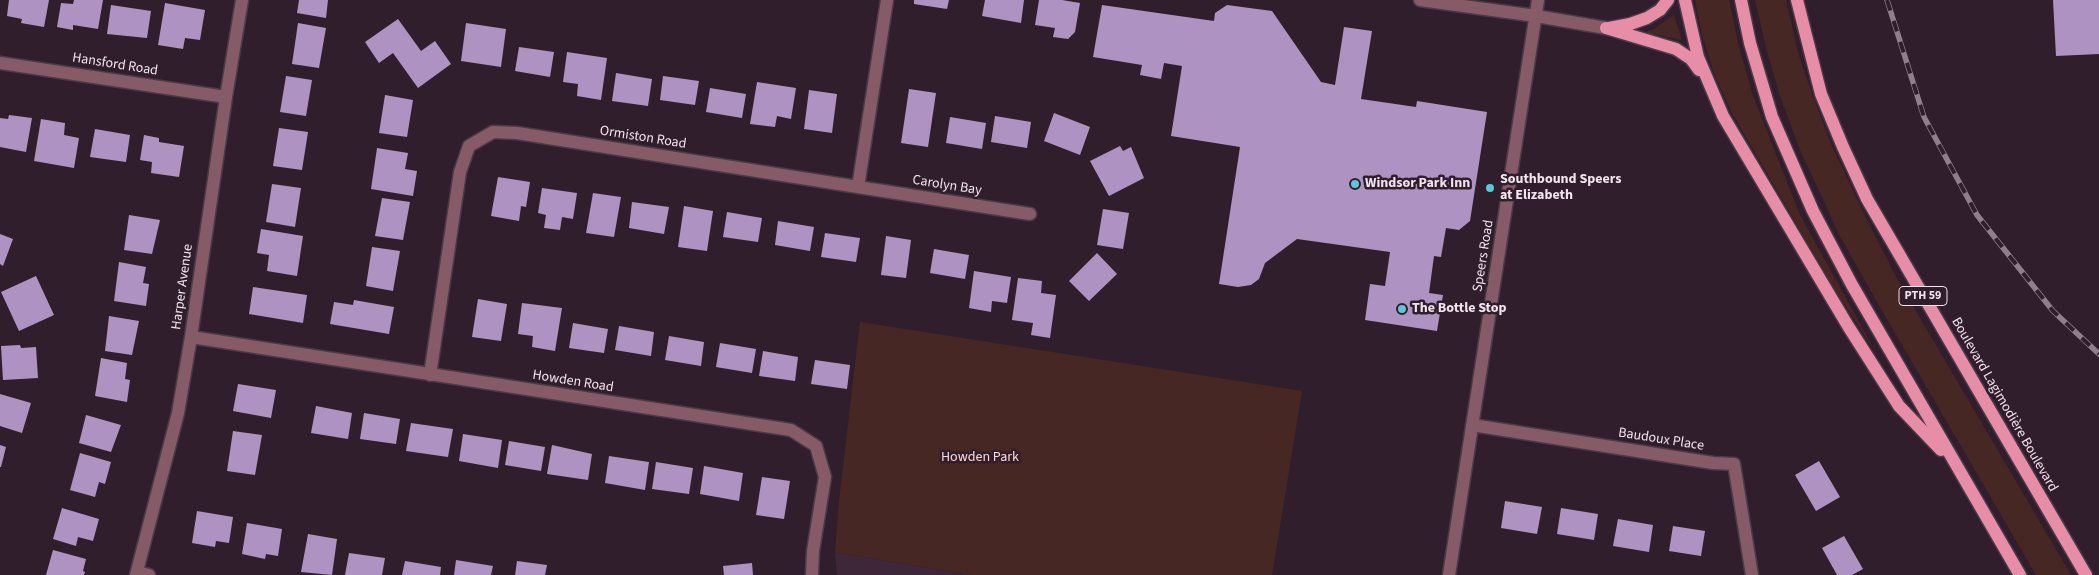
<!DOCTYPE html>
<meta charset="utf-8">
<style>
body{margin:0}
canvas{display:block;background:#301e2c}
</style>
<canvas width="2099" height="575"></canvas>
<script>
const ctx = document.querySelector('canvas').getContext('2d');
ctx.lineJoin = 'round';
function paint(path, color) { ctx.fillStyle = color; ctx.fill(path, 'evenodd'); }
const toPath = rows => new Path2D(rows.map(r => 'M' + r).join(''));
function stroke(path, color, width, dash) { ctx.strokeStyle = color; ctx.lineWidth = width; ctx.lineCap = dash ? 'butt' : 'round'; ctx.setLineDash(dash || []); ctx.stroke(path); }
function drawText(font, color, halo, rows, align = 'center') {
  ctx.font = font + ' "Source Sans 3",sans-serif'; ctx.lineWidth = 5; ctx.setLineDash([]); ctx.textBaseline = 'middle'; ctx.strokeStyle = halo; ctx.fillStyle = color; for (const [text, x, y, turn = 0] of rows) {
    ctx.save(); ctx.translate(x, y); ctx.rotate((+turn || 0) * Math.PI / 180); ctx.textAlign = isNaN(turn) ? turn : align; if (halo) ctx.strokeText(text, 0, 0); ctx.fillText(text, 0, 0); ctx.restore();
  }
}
paint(toPath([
 [835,552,970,575,837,575]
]), '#3e2738');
paint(toPath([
 [1695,0,1729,0,1740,51,1753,96,1800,215,1875,351,1834,288,1732,113,1714,73,1703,38],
 [1755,0,1786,0,1798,53,1812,94,1831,144,1864,214,1897,279,2071,575,2036,575,1876,300,1840,236,1800,150,1779,93,1767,51],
 [1674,15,1682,40,1648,33,1648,31,1654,29],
 [860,322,1302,391,1272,575,970,575,835,552,839,501]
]), '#472723');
paint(toPath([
 [9,0,49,0,44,27,21,23,22,19,7,16],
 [74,0,103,0,98,29,73,25,73,30,57,27,61,3,73,4],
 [299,0,328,0,326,18,297,13],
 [914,0,949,0,947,9,914,4],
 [985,0,1024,0,1021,23,982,16],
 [1039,0,1062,0,1080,3,1075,32,1068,39,1053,37,1055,28,1035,25],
 [2053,0,2099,0,2099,54,2056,56],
 [165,3,205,10,200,40,185,38,183,49,158,45],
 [111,5,151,11,147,38,107,34],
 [1102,5,1214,21,1215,13,1227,5,1272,11,1321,82,1335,85,1344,27,1372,31,1361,99,1416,107,1417,101,1487,112,1470,221,1459,230,1446,228,1441,257,1434,256,1429,293,1443,295,1437,331,1365,320,1370,284,1385,286,1390,252,1297,239,1265,263,1259,279,1251,285,1238,287,1219,284,1240,147,1171,136,1182,66,1164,63,1161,79,1140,75,1142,65,1093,57],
 [398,19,421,51,435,41,451,64,418,88,393,53,379,63,365,42],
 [298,23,326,28,319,68,292,64],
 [466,23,506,29,501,67,461,61],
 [519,47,554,52,550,77,515,71],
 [567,52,607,58,601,100,577,96,578,84,563,82],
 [616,73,652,79,648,106,612,101],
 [286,76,312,80,306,116,280,112],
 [663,76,699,81,695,105,660,100],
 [757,82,796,88,791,119,777,116,775,127,750,124],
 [710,88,746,94,742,118,706,112],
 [909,89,936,93,928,147,901,143],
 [809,90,837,94,832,133,804,129],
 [385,95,413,100,407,137,379,133],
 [1054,113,1090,127,1080,155,1044,141],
 [9,115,32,118,26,152,0,147,0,118,8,119],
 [995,116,1031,122,1027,148,991,142],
 [950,117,986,123,982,149,946,143],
 [41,119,65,123,64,135,79,138,74,168,34,161],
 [279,128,308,132,302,170,273,166],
 [95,129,130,135,126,162,90,157],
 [144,135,159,138,159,142,184,146,179,177,151,173,152,162,140,160],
 [1120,146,1123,151,1131,147,1144,178,1109,196,1090,161],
 [377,148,408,153,405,169,417,171,413,196,371,189],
 [498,177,530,182,526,207,521,206,519,221,491,216],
 [272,184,301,188,295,227,266,222],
 [542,188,577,193,573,219,562,217,560,230,544,228,546,215,538,213],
 [593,193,621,197,614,237,586,233],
 [382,198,410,202,403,240,375,236],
 [632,202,669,207,664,234,629,228],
 [684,206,713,211,707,251,678,247],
 [1103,209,1129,213,1123,249,1097,245],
 [727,212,762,218,758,242,723,237],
 [129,215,160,220,152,254,124,250],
 [778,221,814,227,810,251,775,245],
 [261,229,303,236,297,276,267,271,269,255,257,253],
 [825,233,860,238,856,262,821,257],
 [0,234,13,239,3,266,0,264],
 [886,236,911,240,906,278,881,275],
 [372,247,400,251,393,291,366,286],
 [934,249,969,255,965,279,930,273],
 [1097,253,1117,274,1089,301,1069,281],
 [119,262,146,267,143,283,149,284,146,306,114,301],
 [974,271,1011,277,1007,303,992,301,991,312,969,308],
 [36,276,54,315,19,331,1,292],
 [1018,278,1042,281,1041,293,1056,295,1050,338,1031,335,1033,323,1012,320],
 [253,287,307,295,303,323,249,314],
 [478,299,507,304,501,341,472,337],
 [354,300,394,307,389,334,330,324,334,302,353,305],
 [522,303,562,308,555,351,532,347,533,336,518,334],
 [109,316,139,321,132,355,105,351],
 [573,323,608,329,604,353,569,348],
 [619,326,654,332,651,356,615,350],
 [669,336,704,342,701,366,665,360],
 [720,343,756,349,752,373,716,367],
 [20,345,21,348,36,347,38,378,3,380,1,346],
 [763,351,798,357,795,381,759,376],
 [101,358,127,363,125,379,130,380,127,402,95,396],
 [815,360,850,365,847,389,811,384],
 [238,384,276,390,271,418,233,411],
 [0,394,31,403,22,433,0,426],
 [316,406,352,413,348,439,311,433],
 [364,413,400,419,396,444,360,439],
 [86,415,121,425,111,452,79,443],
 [411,423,453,429,448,457,406,451],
 [233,431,262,435,255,475,227,471],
 [463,434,502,440,498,468,459,461],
 [509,441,545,447,541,471,505,465],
 [0,445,6,447,1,467,0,467],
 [552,445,592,454,588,480,547,474],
 [80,453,111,462,105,484,99,482,95,497,70,490],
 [609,456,649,462,645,490,605,483],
 [1819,461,1840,497,1816,511,1795,475],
 [656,462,693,468,689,494,652,489],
 [704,466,743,473,739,501,700,494],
 [762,477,790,481,784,519,756,515],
 [1505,501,1542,507,1537,534,1501,528],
 [62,508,99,519,93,541,78,537,76,546,53,539],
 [1561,508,1598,514,1594,540,1557,534],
 [197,511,233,517,229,543,216,541,215,547,192,543],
 [1618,519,1653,525,1649,552,1613,546],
 [247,523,282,529,278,556,266,554,265,559,242,554],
 [1673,526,1705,531,1701,556,1669,551],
 [308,534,337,539,332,575,301,572],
 [1844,536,1863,569,1852,575,1837,575,1822,548],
 [53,550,86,559,83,571,85,572,84,575,46,575],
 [349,553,385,558,382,575,345,575],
 [456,560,493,566,491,575,454,575],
 [405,561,441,567,440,575,402,575],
 [517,561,547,565,545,575,515,575],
 [752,563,753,575,724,575,723,566]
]), '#ae93c2');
const minor = toPath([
 [1420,0,1536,16,1606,28],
 [0,63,226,97],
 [858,187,1030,214],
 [191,337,791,430,816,446,825,477,813,551,812,575],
 [430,375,460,172,469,146,493,132,517,133,858,187,887,0],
 [1472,425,1713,463,1734,464,1752,575],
 [137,572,149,575],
 [136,575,178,413,191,337,226,97,242,0],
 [1449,575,1538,0]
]);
const major = toPath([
 [1685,0,1698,57,1723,116,1848,326,1899,406,1941,450],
 [1741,0,1750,43,1772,117,1813,211,1852,285,2020,575],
 [1797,0,1821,94,1843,147,1867,199,2086,575],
 [1606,28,1676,49,1691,59,1699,70],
 [1609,28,1630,24,1647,18,1660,10,1668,0]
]);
stroke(minor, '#4b3a47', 15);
stroke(major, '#4b3a47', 15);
stroke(minor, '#865a66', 12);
stroke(major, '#e88da7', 12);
const rail = toPath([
 [1887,0,1924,117,1977,215,2053,311,2099,354]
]);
stroke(rail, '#8e7f8a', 5.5);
stroke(rail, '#301e2c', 4, [11]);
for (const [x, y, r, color] of [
 [1355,184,5,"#53cbdb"],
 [1490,188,5,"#53cbdb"],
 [1402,309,5,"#53cbdb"]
]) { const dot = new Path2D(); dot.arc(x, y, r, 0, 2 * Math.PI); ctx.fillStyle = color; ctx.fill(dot); stroke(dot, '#301e2c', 2); }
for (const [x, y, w] of [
 [1923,296,48]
]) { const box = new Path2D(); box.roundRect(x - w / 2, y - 9.5, w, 19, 4); ctx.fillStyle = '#301e2c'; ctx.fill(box); stroke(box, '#f1e4ed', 1); }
drawText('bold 12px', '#f1e4ed', null, [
 ["PTH 59",1923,296]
]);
drawText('14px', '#f1e4ed', '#301e2c', [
 ["Hansford Road",115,65,9],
 ["Ormiston Road",643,138,9],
 ["Carolyn Bay",947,186,9],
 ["Speers Road",1484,256,-81],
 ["Harper Avenue",183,287,-82],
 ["Howden Road",573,382,9],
 ["Boulevard Lagimodière Boulevard",2004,405,60],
 ["Baudoux Place",1661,440,9]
]);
drawText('bold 14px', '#f1e4ed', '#301e2c', [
 ["Southbound Speers",1500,180],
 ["at Elizabeth",1500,196],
 ["Windsor Park Inn",1365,184],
 ["The Bottle Stop",1412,309]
], 'left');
drawText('14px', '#fdd8d3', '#301e2c', [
 ["Howden Park",980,458]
]);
</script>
